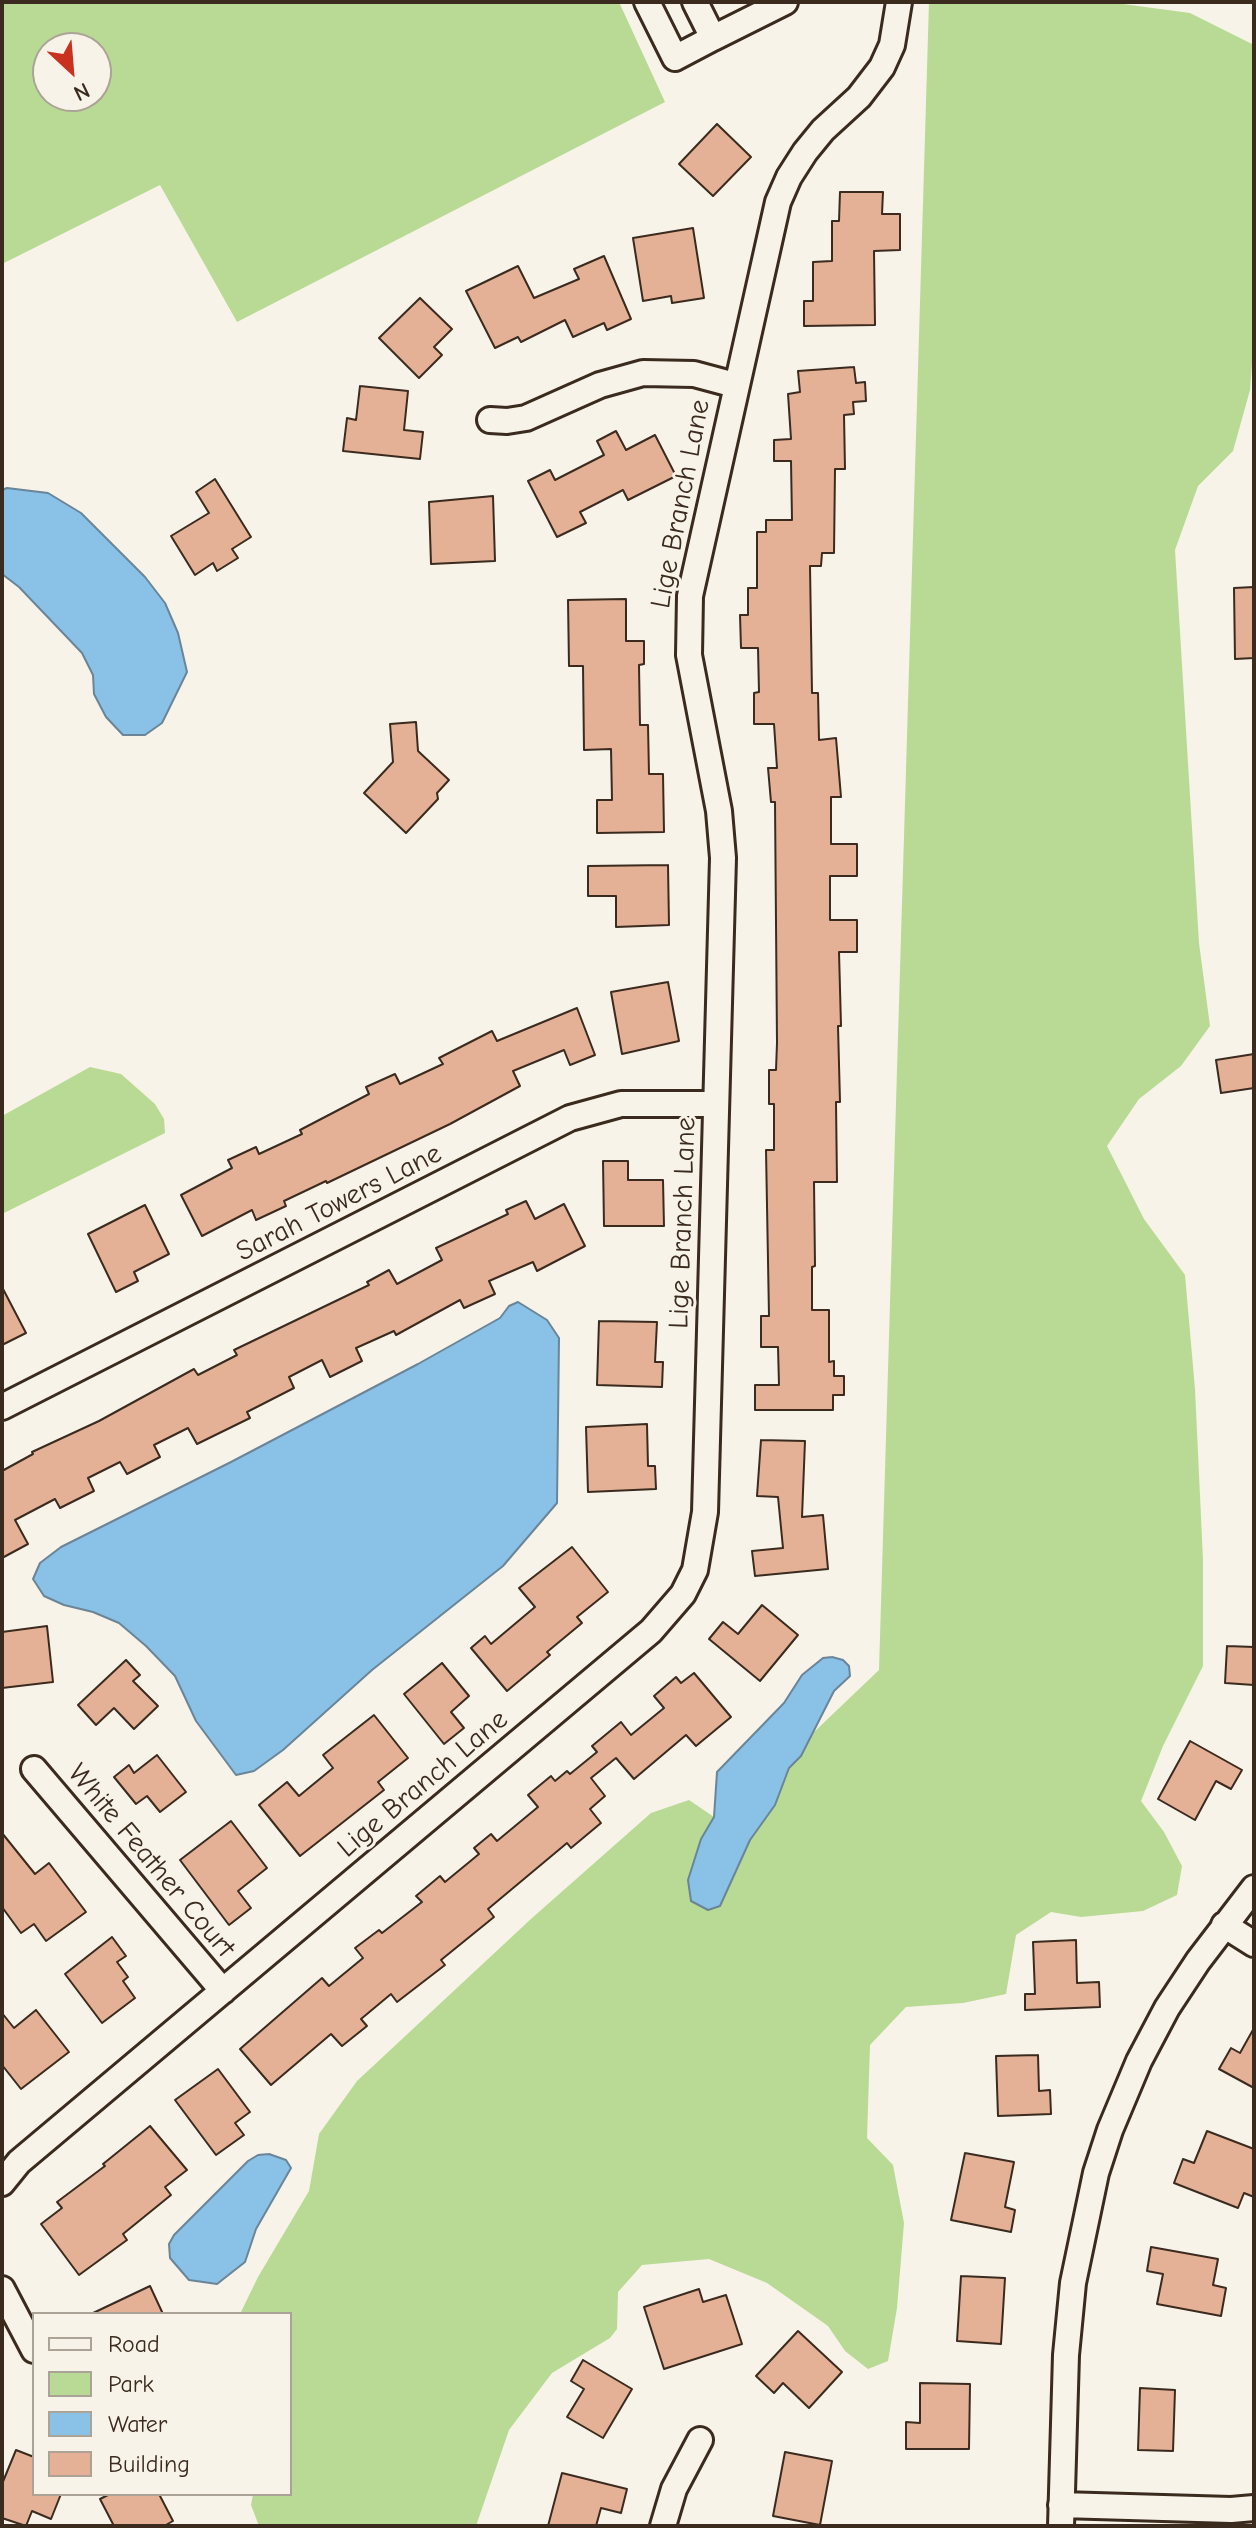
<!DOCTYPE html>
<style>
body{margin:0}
#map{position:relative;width:1256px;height:2528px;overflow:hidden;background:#f7f3e8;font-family:"Comic Neue",sans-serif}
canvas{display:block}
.frame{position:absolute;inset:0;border:4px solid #3b2a1e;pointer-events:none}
.legend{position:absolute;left:32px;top:2312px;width:260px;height:184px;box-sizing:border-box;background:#f7f3e8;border:2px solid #aca397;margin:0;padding:10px 14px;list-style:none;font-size:24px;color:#3b2a1e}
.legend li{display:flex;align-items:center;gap:16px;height:40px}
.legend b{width:40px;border:2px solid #aca397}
.north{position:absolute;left:32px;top:32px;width:80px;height:80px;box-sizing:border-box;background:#f7f3e8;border:2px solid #aca397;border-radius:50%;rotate:154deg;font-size:22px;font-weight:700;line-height:32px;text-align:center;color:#3b2a1e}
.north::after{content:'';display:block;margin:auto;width:28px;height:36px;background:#c8321e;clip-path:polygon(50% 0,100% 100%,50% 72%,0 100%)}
</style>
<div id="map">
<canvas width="1256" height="2528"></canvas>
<div class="frame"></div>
<ul class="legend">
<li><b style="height:10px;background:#f7f3e8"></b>Road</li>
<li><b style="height:22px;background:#b9da94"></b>Park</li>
<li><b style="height:22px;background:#89c1e7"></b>Water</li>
<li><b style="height:22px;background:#e4b196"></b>Building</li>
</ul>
<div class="north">N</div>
</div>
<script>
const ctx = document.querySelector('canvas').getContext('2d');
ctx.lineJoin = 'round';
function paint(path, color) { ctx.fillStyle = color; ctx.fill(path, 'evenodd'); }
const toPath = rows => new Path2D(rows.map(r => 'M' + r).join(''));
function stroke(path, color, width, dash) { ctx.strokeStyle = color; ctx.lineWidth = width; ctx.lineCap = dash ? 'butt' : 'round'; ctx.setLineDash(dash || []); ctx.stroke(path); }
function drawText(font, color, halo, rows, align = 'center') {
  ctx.font = font + ' "Comic Neue",sans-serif'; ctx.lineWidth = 6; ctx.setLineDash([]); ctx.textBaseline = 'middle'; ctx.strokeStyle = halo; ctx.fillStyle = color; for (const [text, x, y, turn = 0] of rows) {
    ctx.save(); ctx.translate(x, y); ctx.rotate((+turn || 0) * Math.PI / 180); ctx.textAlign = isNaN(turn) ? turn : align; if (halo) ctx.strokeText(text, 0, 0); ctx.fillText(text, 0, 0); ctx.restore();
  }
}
paint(toPath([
 [2,2,619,2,665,102,237,322,160,185,2,264],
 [48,48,96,48,96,96,48,96],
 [929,2,1108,2,1190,13,1254,45,1254,337,1250,390,1233,451,1198,486,1175,550,1199,943,1210,1026,1181,1066,1139,1099,1107,1146,1144,1219,1185,1275,1195,1389,1203,1560,1203,1666,1163,1746,1141,1801,1164,1832,1182,1866,1177,1895,1143,1911,1081,1917,1051,1912,1016,1935,1006,1994,963,2003,906,2007,870,2045,867,2138,893,2165,904,2223,897,2308,888,2361,868,2369,845,2351,828,2326,767,2283,709,2259,642,2265,618,2292,617,2329,610,2338,552,2373,509,2430,476,2526,259,2526,251,2505,253,2494,290,2494,290,2314,240,2314,258,2277,309,2191,319,2134,357,2081,532,1918,651,1813,689,1800,714,1817,701,1839,720,1906,750,1840,775,1805,789,1767,801,1756,814,1732,879,1670],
 [90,1067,121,1074,155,1104,164,1119,165,1133,2,1214,2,1116]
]), '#b9da94');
const water = toPath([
 [7,488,48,493,81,513,145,577,165,603,178,633,187,672,162,723,145,735,123,735,106,717,94,694,93,675,82,653,19,587,2,574,2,490,7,488],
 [518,1302,547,1320,559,1338,557,1503,503,1566,372,1670,283,1750,254,1771,236,1775,196,1721,175,1676,146,1646,119,1623,93,1612,64,1605,44,1596,33,1579,40,1563,61,1547,231,1462,418,1364,500,1318,509,1306,518,1302],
 [832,1657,843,1660,849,1666,850,1676,834,1691,801,1756,789,1768,775,1805,750,1840,720,1906,708,1910,691,1901,688,1880,701,1839,714,1817,717,1772,784,1703,802,1675,823,1658,832,1657],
 [269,2154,286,2160,291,2168,256,2229,245,2262,217,2284,189,2280,170,2258,169,2244,174,2235,248,2161,258,2155,269,2154]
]);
paint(water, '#89c1e7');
stroke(water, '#6a8597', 2);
const building = toPath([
 [717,124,751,157,713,196,679,164,717,124],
 [840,192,883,192,882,214,900,214,900,250,874,251,875,325,804,326,804,301,813,301,813,262,832,261,832,221,839,221,840,192],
 [693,228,704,298,672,303,671,296,643,301,633,238,693,228],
 [604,256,631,319,607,330,604,323,573,337,565,320,521,342,518,337,495,348,466,291,518,266,534,298,579,279,574,269,604,256],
 [420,298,452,329,434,347,442,355,419,378,379,338,420,298],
 [854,367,856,383,865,382,866,401,853,402,854,414,844,415,845,469,835,469,834,553,822,553,821,566,810,566,812,693,818,693,819,740,836,738,841,797,831,797,831,844,857,844,857,876,830,876,830,920,857,920,857,952,839,952,841,1026,838,1026,840,1102,836,1102,837,1182,814,1182,815,1266,812,1267,812,1310,829,1310,829,1362,834,1361,834,1376,844,1376,844,1395,833,1395,833,1410,755,1410,755,1385,779,1385,778,1347,761,1347,761,1316,769,1316,766,1150,774,1150,774,1104,769,1104,769,1070,776,1070,777,1043,775,802,771,802,768,768,777,768,774,724,754,724,754,693,759,692,758,648,741,648,740,615,748,615,748,588,757,588,757,532,766,532,766,520,792,520,791,461,774,461,774,440,791,439,788,394,800,392,798,371,854,367],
 [360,386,408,391,404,430,423,432,420,459,343,451,347,418,356,420,360,386],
 [616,431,626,450,655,435,676,476,628,500,623,490,580,512,586,523,557,537,528,481,550,470,555,480,604,455,597,441,616,431],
 [215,479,251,537,232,549,238,558,217,571,213,563,195,575,171,536,209,513,196,492,215,479],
 [493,496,495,561,431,564,429,502,493,496],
 [1254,587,1254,658,1235,659,1234,588,1254,587],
 [626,599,626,641,644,641,644,664,639,665,640,725,648,725,649,774,663,774,664,832,597,833,597,800,612,800,611,749,584,750,583,666,569,666,568,600,626,599],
 [416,722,418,751,449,780,437,793,438,799,406,833,364,793,393,762,390,724,416,722],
 [668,865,669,925,616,927,616,896,588,896,588,866,668,865],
 [668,982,679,1041,622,1054,611,992,668,982],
 [577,1008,595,1055,570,1065,564,1050,513,1071,520,1086,450,1124,327,1183,326,1181,284,1201,286,1206,256,1220,252,1210,202,1236,181,1195,232,1168,228,1160,256,1147,259,1154,302,1134,300,1130,369,1094,366,1087,395,1074,400,1084,443,1064,439,1058,492,1031,497,1041,577,1008],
 [1254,1054,1254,1088,1221,1093,1216,1060,1254,1054],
 [603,1161,628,1161,628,1180,663,1180,664,1226,604,1226,603,1161],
 [526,1201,535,1219,564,1204,585,1246,537,1271,533,1262,489,1281,495,1294,464,1308,460,1300,396,1335,394,1331,356,1348,362,1361,330,1377,322,1360,289,1377,294,1388,247,1412,250,1418,197,1444,188,1428,154,1445,160,1457,127,1474,120,1462,88,1478,94,1491,60,1508,55,1499,15,1520,28,1544,2,1558,2,1471,33,1454,32,1452,99,1421,194,1369,198,1375,237,1355,234,1350,369,1285,367,1282,389,1270,397,1284,442,1260,436,1248,508,1214,506,1210,526,1201],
 [145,1205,169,1254,134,1272,138,1281,116,1292,88,1234,145,1205],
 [2,1287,26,1333,2,1345,2,1287],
 [599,1321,657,1322,655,1362,663,1362,662,1387,597,1385,599,1321],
 [647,1424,648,1466,655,1466,656,1489,588,1492,586,1427,647,1424],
 [761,1440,805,1441,802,1517,823,1515,828,1569,755,1576,752,1551,783,1548,778,1497,757,1496,761,1440],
 [572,1547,608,1592,577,1617,582,1623,547,1652,550,1655,507,1691,471,1648,485,1636,491,1644,535,1607,519,1588,572,1547],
 [762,1605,798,1635,760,1681,709,1639,723,1622,738,1634,762,1605],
 [47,1626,53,1682,2,1688,2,1632,47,1626],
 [1227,1646,1254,1647,1254,1685,1225,1683,1227,1646],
 [126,1660,140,1675,133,1681,158,1706,134,1729,114,1708,96,1725,78,1705,126,1660],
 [442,1663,469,1696,451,1712,464,1728,444,1744,404,1694,442,1663],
 [694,1673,731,1717,696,1746,686,1735,634,1779,616,1758,591,1778,605,1796,590,1809,601,1823,571,1848,567,1843,488,1909,494,1917,441,1960,445,1965,397,2002,391,1994,361,2019,367,2026,342,2046,331,2034,271,2085,240,2049,322,1978,329,1986,363,1958,355,1948,379,1930,382,1933,422,1902,416,1896,440,1876,445,1882,479,1854,474,1848,491,1834,497,1841,538,1807,528,1795,551,1776,555,1781,567,1771,570,1774,597,1752,592,1746,621,1722,631,1735,664,1708,654,1696,676,1677,681,1683,694,1673],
 [374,1715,408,1758,378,1782,384,1790,300,1856,259,1805,287,1782,299,1796,333,1768,323,1755,374,1715],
 [1190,1741,1242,1770,1231,1789,1216,1781,1195,1820,1158,1799,1190,1741],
 [157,1755,186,1792,160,1812,147,1796,136,1804,114,1777,129,1765,134,1773,157,1755],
 [231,1821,267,1868,238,1891,251,1908,229,1925,180,1860,231,1821],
 [2,1833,35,1874,49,1863,86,1912,46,1941,34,1924,21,1933,2,1907,2,1833],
 [112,1937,126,1956,117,1962,128,1977,123,1981,135,1998,102,2023,65,1974,112,1937],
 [1076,1940,1077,1983,1099,1982,1100,2007,1025,2010,1025,1994,1035,1994,1033,1942,1076,1940],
 [36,2010,69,2052,21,2089,2,2065,2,2013,14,2028,36,2010],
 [1254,2028,1254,2088,1219,2069,1231,2048,1240,2053,1254,2028],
 [1038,2055,1039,2091,1050,2090,1051,2114,998,2116,996,2056,1038,2055],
 [218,2069,250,2112,235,2123,244,2135,216,2155,175,2100,218,2069],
 [150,2126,187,2170,165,2187,171,2195,123,2234,127,2240,79,2275,41,2224,62,2208,57,2202,105,2166,103,2164,150,2126],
 [1207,2131,1254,2149,1254,2197,1244,2193,1238,2208,1174,2183,1183,2159,1194,2163,1207,2131],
 [965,2153,1014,2162,1005,2207,1015,2210,1011,2232,951,2220,965,2153],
 [1151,2247,1218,2259,1213,2285,1226,2288,1221,2316,1157,2304,1163,2274,1147,2271,1151,2247],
 [961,2276,1005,2278,1001,2344,957,2341,961,2276],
 [150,2286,163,2314,91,2314,150,2286],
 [699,2289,703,2302,726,2295,742,2344,664,2369,644,2307,699,2289],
 [798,2331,842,2372,809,2408,783,2383,774,2393,756,2376,798,2331],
 [583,2360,632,2389,603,2438,567,2417,584,2389,571,2381,583,2360],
 [920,2383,970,2384,969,2449,906,2449,906,2422,920,2423,920,2383],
 [1140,2388,1175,2390,1173,2451,1138,2450,1140,2388],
 [16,2450,34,2457,34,2494,61,2494,51,2519,32,2511,26,2526,2,2518,2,2484,16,2450],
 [785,2452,832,2461,820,2525,773,2516,785,2452],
 [562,2473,627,2489,621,2513,601,2508,596,2526,548,2526,562,2473],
 [110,2494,159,2494,173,2521,164,2526,114,2526,100,2499,110,2494]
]);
paint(building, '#e4b196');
stroke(building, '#3b2a1e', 2);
const minor = toPath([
 [647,2,675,58,713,38],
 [695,2,713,38,785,2],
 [490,420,507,421,526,418,600,385,643,373,694,374,735,385],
 [2,1407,570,1118,621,1104,716,1104],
 [34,1769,223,1991],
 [1224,1925,1254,1944],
 [2,2183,19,2162,651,1631,683,1594,695,1570,705,1512,723,858,719,811,689,655,690,596,778,202,789,177,805,152,823,130,859,97,882,67,892,45,899,2],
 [2,2289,34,2350],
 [1061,2505,1231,2510,1254,2508],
 [663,2526,674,2489,700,2440],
 [1061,2526,1066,2355,1073,2283,1096,2173,1110,2130,1139,2061,1167,2008,1198,1961,1254,1888]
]);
stroke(minor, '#3b2a1e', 30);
stroke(minor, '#f7f3e8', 24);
drawText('28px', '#3b2a1e', '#f7f3e8', [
 ["Lige Branch Lane",681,504,-79],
 ["Sarah Towers Lane",339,1203,-27],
 ["Lige Branch Lane",683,1223,-88],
 ["Lige Branch Lane",423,1784,-40],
 ["White Feather Court",151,1861,50]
]);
</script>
